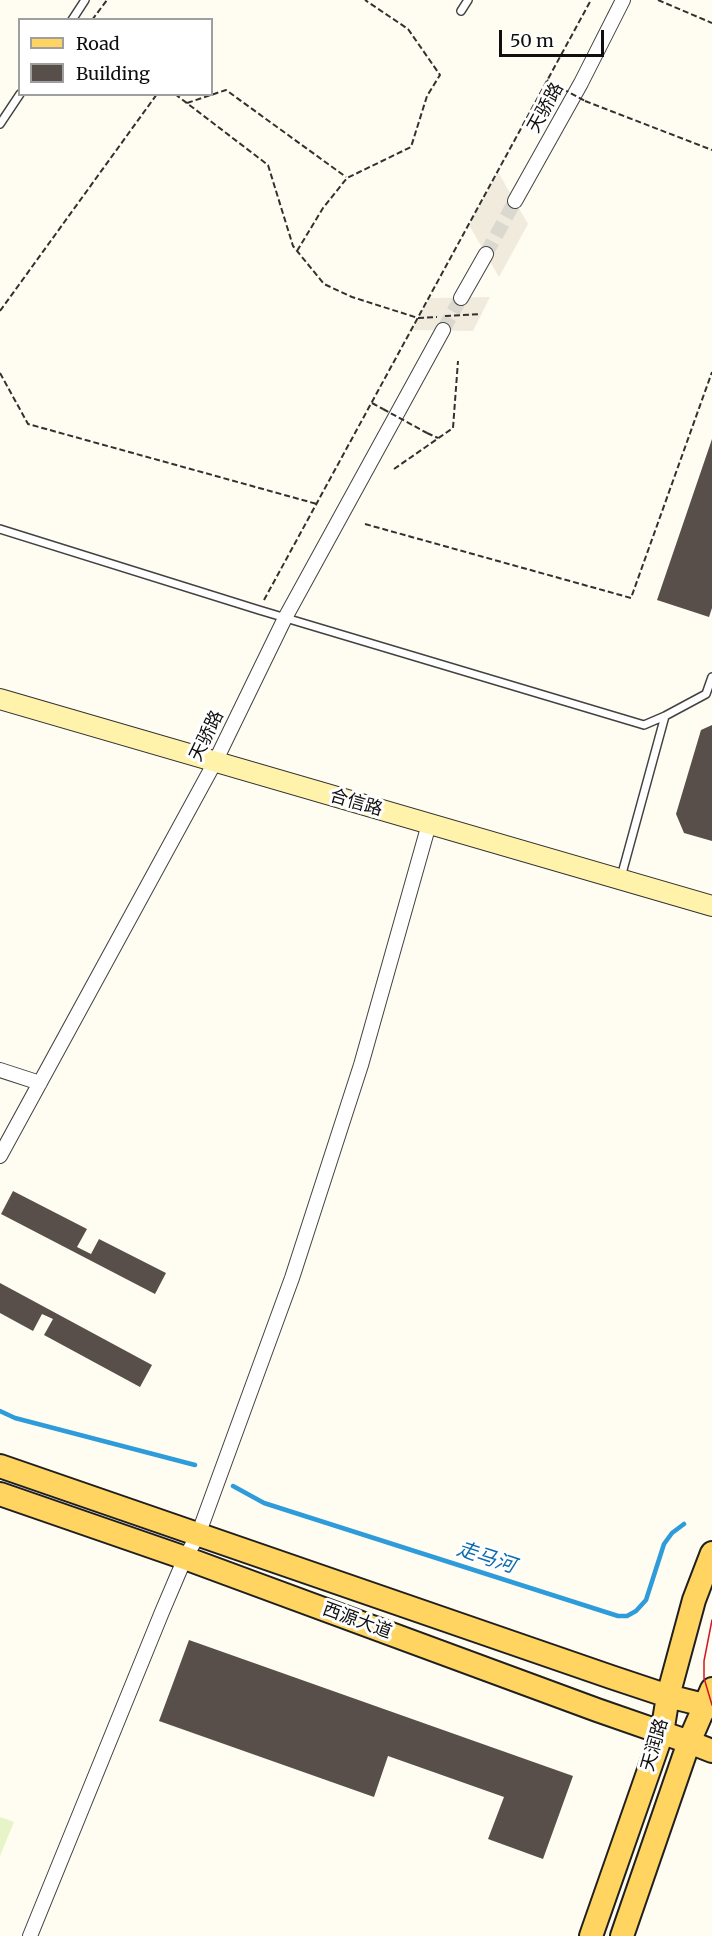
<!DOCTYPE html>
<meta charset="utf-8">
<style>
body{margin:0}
#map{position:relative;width:712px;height:1936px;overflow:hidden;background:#fffcf1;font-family:Merriweather,serif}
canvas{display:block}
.legend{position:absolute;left:18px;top:18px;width:195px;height:78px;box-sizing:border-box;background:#fff;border:2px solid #9f9f9f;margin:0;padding:8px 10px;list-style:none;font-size:18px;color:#0f0f0f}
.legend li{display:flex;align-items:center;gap:12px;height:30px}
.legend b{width:30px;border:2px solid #9f9f9f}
.scale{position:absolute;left:499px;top:30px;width:105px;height:27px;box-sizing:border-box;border:3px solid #0f0f0f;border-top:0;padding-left:8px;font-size:18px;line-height:21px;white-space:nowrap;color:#0f0f0f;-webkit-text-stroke:4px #fff;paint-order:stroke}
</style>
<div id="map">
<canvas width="712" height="1936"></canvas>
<ul class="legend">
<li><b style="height:8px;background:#ffd461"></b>Road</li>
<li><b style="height:16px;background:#594f4a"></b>Building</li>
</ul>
<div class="scale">50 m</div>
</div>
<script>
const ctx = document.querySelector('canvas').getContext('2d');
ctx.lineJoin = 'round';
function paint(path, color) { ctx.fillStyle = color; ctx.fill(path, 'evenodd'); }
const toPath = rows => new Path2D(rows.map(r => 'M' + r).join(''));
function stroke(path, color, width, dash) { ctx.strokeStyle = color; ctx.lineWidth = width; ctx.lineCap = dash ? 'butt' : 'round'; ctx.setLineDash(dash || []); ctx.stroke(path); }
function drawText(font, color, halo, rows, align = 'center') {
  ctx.font = font + ' Merriweather,"Noto Sans SC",serif'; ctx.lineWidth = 6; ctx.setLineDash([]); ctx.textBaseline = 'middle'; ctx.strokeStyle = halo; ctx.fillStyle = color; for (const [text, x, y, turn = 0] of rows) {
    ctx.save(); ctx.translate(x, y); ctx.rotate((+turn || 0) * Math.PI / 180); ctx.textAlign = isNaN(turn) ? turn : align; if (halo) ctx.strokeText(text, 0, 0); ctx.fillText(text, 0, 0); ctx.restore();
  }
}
paint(toPath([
 [0,1817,14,1822,0,1856]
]), '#e7f4c8');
paint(toPath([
 [498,172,528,224,499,277,469,225],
 [490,297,473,331,411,330,429,298]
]), '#f1ebde');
stroke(toPath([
 [0,1411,15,1418,195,1465],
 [233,1486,264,1503,618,1616,627,1616,636,1611,646,1600,664,1544,672,1533,684,1524]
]), '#2e9cdb', 4.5);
paint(toPath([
 [712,439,712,608,709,617,657,600],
 [712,725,712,841,684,833,676,814,701,730],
 [13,1191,87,1229,77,1247,91,1254,99,1239,166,1273,155,1294,1,1214],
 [0,1283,152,1365,140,1387,44,1335,53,1319,42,1314,33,1331,0,1313],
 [189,1640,573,1776,543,1859,488,1839,504,1797,388,1756,374,1797,159,1721]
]), '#594f4a');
stroke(toPath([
 [486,254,515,201],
 [443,330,461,298]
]), '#dbd8cf', 14, [14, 7]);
const lane = toPath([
 [461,11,468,0],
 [72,20,85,0],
 [0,124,20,94],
 [0,529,259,610,644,725,665,716,706,694,712,677],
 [621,877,665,716]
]);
const street = toPath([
 [515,201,581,83,623,0],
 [461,298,486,254],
 [0,1070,40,1083],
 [0,1156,215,762,285,618,443,330],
 [30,1936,162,1612,185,1558,198,1535,292,1278,361,1065,429,824]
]);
const secondary = toPath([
 [0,699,712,906]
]);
const primary = toPath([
 [0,1466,611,1677,668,1696,712,1707],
 [0,1494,185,1558,597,1710,689,1742,712,1751],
 [591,1936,662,1733,668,1696,694,1600,712,1553],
 [622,1936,689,1742,712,1689]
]);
stroke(lane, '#424242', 10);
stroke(street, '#424242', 16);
stroke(secondary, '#313131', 22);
stroke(primary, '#202020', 26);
stroke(toPath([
 [658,0,712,23],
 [92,20,107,0],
 [547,80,563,89],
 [175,94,268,165,293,246,324,284,352,297,418,318,437,317],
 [585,101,712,150],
 [187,103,226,90,346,177],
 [297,251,323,208,347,178,411,147,427,96,440,75,408,29,365,0],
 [0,311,157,94],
 [445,316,481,314],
 [0,373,28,424,317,504],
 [372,403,383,409],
 [427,433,438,438],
 [394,469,453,428,458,361],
 [365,524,631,598,712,372],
 [264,600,591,0]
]), '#313131', 2, [6, 3]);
stroke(lane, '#fff', 7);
stroke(street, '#fff', 14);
stroke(secondary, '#fff3ac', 20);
stroke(primary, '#ffd461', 22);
stroke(toPath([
 [712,1620,704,1661,704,1678,712,1705]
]), '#cf1726', 1.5);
stroke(toPath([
 [563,89,585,101],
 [383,409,427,433]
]), '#313131', 2, [6, 3]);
drawText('18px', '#0f0f0f', '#fff', [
 ["天骄路",546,108,-61],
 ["天骄路",207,736,-64],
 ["合信路",356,803,16],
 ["西源大道",357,1621,20],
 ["天润路",655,1745,-74]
]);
drawText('italic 20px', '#0a6caf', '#fff', [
 ["走马河",486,1558,18]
]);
</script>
